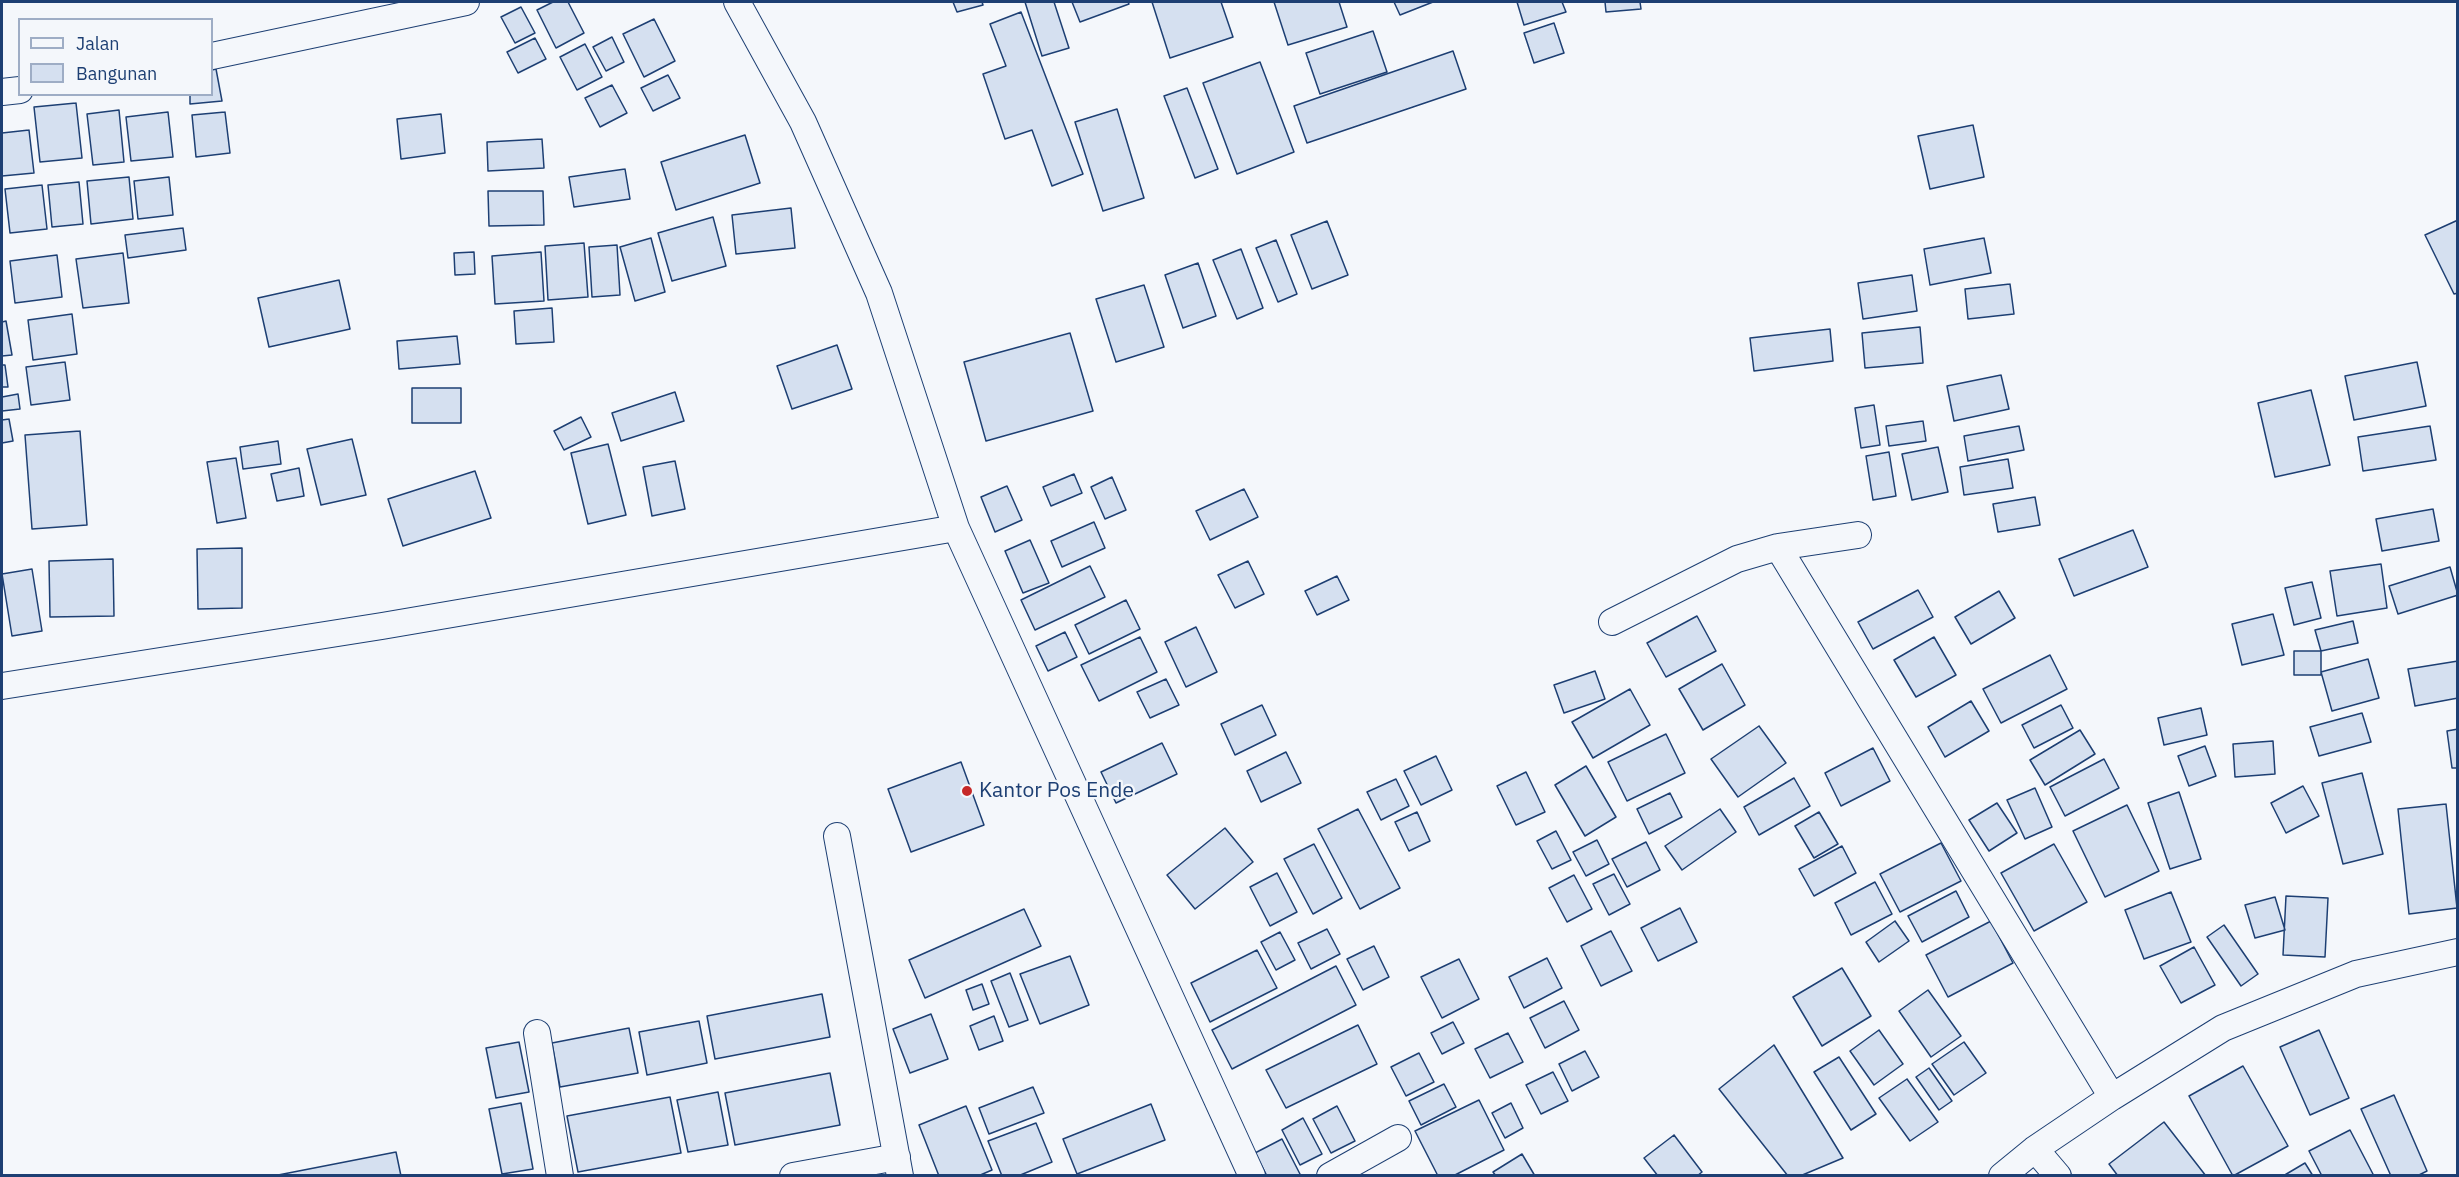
<!DOCTYPE html>
<style>
body{margin:0}
#map{position:relative;width:2459px;height:1177px;overflow:hidden;background:#f4f7fb;font-family:"IBM Plex Sans",sans-serif}
canvas{display:block}
.frame{position:absolute;inset:0;border:3px solid #1d3f73;pointer-events:none}
.legend{position:absolute;left:18px;top:18px;width:195px;height:78px;box-sizing:border-box;background:#f4f7fb;border:2px solid #9eadc5;margin:0;padding:8px 10px;list-style:none;font-size:18px;color:#1d3f73}
.legend li{display:flex;align-items:center;gap:12px;height:30px}
.legend b{width:30px;border:2px solid #9eadc5}
</style>
<div id="map">
<canvas width="2459" height="1177"></canvas>
<div class="frame"></div>
<ul class="legend">
<li><b style="height:8px;background:#f4f7fb"></b>Jalan</li>
<li><b style="height:16px;background:#d5e0f0"></b>Bangunan</li>
</ul>
</div>
<script>
const ctx = document.querySelector('canvas').getContext('2d');
ctx.lineJoin = 'round';
function paint(path, color) { ctx.fillStyle = color; ctx.fill(path, 'evenodd'); }
const toPath = rows => new Path2D(rows.map(r => 'M' + r).join(''));
function stroke(path, color, width, dash) { ctx.strokeStyle = color; ctx.lineWidth = width; ctx.lineCap = dash ? 'butt' : 'round'; ctx.setLineDash(dash || []); ctx.stroke(path); }
function drawText(font, color, halo, rows, align = 'center') {
  ctx.font = font + ' "IBM Plex Sans",sans-serif'; ctx.lineWidth = 4.5; ctx.setLineDash([]); ctx.textBaseline = 'middle'; ctx.strokeStyle = halo; ctx.fillStyle = color; for (const [text, x, y, turn = 0] of rows) {
    ctx.save(); ctx.translate(x, y); ctx.rotate((+turn || 0) * Math.PI / 180); ctx.textAlign = isNaN(turn) ? turn : align; if (halo) ctx.strokeText(text, 0, 0); ctx.fillText(text, 0, 0); ctx.restore();
  }
}
const building = toPath([
 [553,2,568,2,584,33,556,48,537,10,553,2],
 [953,2,982,2,983,5,957,12,953,2],
 [1025,2,1054,2,1069,48,1042,56,1025,2],
 [1072,2,1128,2,1129,4,1080,22,1072,2],
 [1152,2,1221,2,1233,37,1170,58,1152,2],
 [1274,2,1339,2,1347,27,1288,45,1274,2],
 [1394,2,1433,2,1400,15,1394,2],
 [1517,2,1562,2,1566,12,1524,25,1517,2],
 [1605,2,1640,2,1641,9,1606,12,1605,2],
 [521,7,535,33,515,43,501,17,521,7],
 [1021,12,1083,174,1052,186,1032,130,1005,139,983,74,1006,66,990,24,1021,12],
 [654,19,675,61,644,77,623,34,654,19],
 [1554,23,1564,53,1534,63,1524,33,1554,23],
 [1373,31,1387,72,1320,94,1306,53,1373,31],
 [612,37,624,62,606,71,593,47,612,37],
 [535,38,546,59,518,73,507,52,535,38],
 [585,44,602,77,577,90,560,57,585,44],
 [1453,51,1466,89,1307,143,1294,106,1453,51],
 [1260,62,1294,152,1237,174,1203,83,1260,62],
 [216,69,222,101,190,104,190,94,212,94,212,70,216,69],
 [668,75,680,98,653,111,641,88,668,75],
 [612,85,627,113,600,127,585,98,612,85],
 [1187,88,1218,169,1195,178,1164,96,1187,88],
 [76,103,82,158,40,162,34,107,76,103],
 [1117,109,1144,198,1103,211,1075,122,1117,109],
 [119,110,124,162,93,165,87,114,119,110],
 [168,112,173,157,131,161,126,117,168,112],
 [225,112,230,153,196,157,192,115,225,112],
 [441,114,445,153,401,159,397,119,441,114],
 [1973,125,1984,177,1930,189,1918,136,1973,125],
 [29,130,34,173,2,176,2,133,29,130],
 [745,135,760,183,676,210,661,162,745,135],
 [542,139,544,168,488,171,487,142,542,139],
 [625,169,630,199,574,207,569,177,625,169],
 [129,177,133,219,91,224,87,181,129,177],
 [169,177,173,215,138,219,134,181,169,177],
 [79,182,83,224,52,227,48,185,79,182],
 [42,185,47,229,10,233,5,189,42,185],
 [488,191,543,191,544,225,489,226,488,191],
 [791,208,795,248,736,254,732,215,791,208],
 [713,217,726,266,672,281,658,233,713,217],
 [2458,220,2458,293,2454,294,2425,235,2458,220],
 [1327,221,1348,275,1312,289,1291,235,1327,221],
 [183,228,186,250,128,258,125,235,183,228],
 [651,238,665,292,635,301,620,247,651,238],
 [1984,238,1991,273,1930,285,1924,249,1984,238],
 [1276,240,1297,294,1278,302,1256,248,1276,240],
 [584,243,588,297,548,300,545,246,584,243],
 [617,245,620,295,592,297,589,247,617,245],
 [1241,249,1263,308,1237,319,1213,260,1241,249],
 [474,252,475,274,455,275,454,253,474,252],
 [541,252,544,301,495,304,492,256,541,252],
 [123,253,129,303,83,308,76,259,123,253],
 [57,255,62,297,15,303,10,261,57,255],
 [1198,263,1216,316,1183,328,1165,275,1198,263],
 [1912,275,1917,311,1863,319,1858,283,1912,275],
 [339,280,350,329,269,347,258,298,339,280],
 [2010,284,2014,314,1968,319,1965,289,2010,284],
 [1144,285,1164,347,1116,362,1096,299,1144,285],
 [552,308,554,342,516,344,514,311,552,308],
 [72,314,77,354,33,360,28,320,72,314],
 [6,321,12,355,2,356,2,322,6,321],
 [1920,327,1923,363,1865,368,1862,333,1920,327],
 [1830,329,1833,361,1754,371,1750,338,1830,329],
 [1070,333,1093,411,986,441,964,362,1070,333],
 [457,336,460,364,399,369,397,341,457,336],
 [837,345,852,389,792,409,777,366,837,345],
 [65,362,70,400,31,405,26,367,65,362],
 [2417,362,2426,406,2354,420,2345,376,2417,362],
 [2,365,5,365,8,387,2,387,2,365],
 [2001,375,2009,409,1954,421,1947,386,2001,375],
 [412,388,461,388,461,423,412,423,412,388],
 [2311,390,2330,465,2275,477,2258,403,2311,390],
 [675,392,684,421,621,441,612,413,675,392],
 [18,394,20,409,2,411,2,397,18,394],
 [1874,405,1880,445,1861,448,1855,408,1874,405],
 [581,417,591,437,564,450,554,431,581,417],
 [9,419,13,441,2,443,2,420,9,419],
 [1923,421,1926,441,1889,446,1886,426,1923,421],
 [2019,426,2024,450,1968,461,1964,436,2019,426],
 [2430,426,2436,460,2363,471,2358,437,2430,426],
 [80,431,87,525,32,529,25,435,80,431],
 [352,439,366,495,321,505,307,449,352,439],
 [278,441,281,464,243,469,240,447,278,441],
 [608,444,626,515,588,524,571,453,608,444],
 [1938,447,1948,492,1912,500,1902,454,1938,447],
 [1889,452,1896,496,1873,500,1866,456,1889,452],
 [236,458,246,518,217,523,207,462,236,458],
 [2008,459,2013,488,1964,495,1960,467,2008,459],
 [675,461,685,509,652,516,643,467,675,461],
 [299,468,304,496,277,501,271,474,299,468],
 [475,471,491,518,403,546,388,499,475,471],
 [1074,474,1082,493,1051,506,1043,487,1074,474],
 [1112,477,1126,510,1105,519,1091,487,1112,477],
 [1007,486,1022,520,995,532,981,497,1007,486],
 [1244,489,1258,517,1210,540,1196,511,1244,489],
 [2035,497,2040,525,1998,532,1993,504,2035,497],
 [2433,509,2439,541,2382,551,2376,519,2433,509],
 [1094,522,1105,548,1062,567,1051,541,1094,522],
 [2133,530,2148,567,2074,596,2059,559,2133,530],
 [1030,540,1049,583,1023,593,1005,551,1030,540],
 [242,548,242,608,198,609,197,549,242,548],
 [113,559,114,616,50,617,49,561,113,559],
 [1248,561,1264,594,1235,608,1218,575,1248,561],
 [2381,564,2387,608,2337,616,2330,571,2381,564],
 [1090,566,1105,597,1035,630,1021,600,1090,566],
 [2450,567,2458,595,2398,614,2389,586,2450,567],
 [32,569,42,631,12,636,2,574,32,569],
 [1337,576,1349,600,1317,615,1305,591,1337,576],
 [2312,582,2321,618,2294,625,2285,588,2312,582],
 [1918,590,1933,617,1873,649,1858,622,1918,590],
 [1999,591,2015,618,1971,644,1955,617,1999,591],
 [1126,600,1140,629,1089,654,1075,625,1126,600],
 [2273,614,2284,655,2242,665,2232,624,2273,614],
 [1697,616,1716,651,1666,677,1647,643,1697,616],
 [2353,621,2358,643,2321,651,2315,630,2353,621],
 [1196,627,1217,672,1186,687,1165,642,1196,627],
 [1065,632,1077,657,1048,671,1036,646,1065,632],
 [1140,637,1157,672,1099,701,1081,665,1140,637],
 [1934,637,1956,675,1916,697,1894,660,1934,637],
 [2294,651,2321,651,2321,675,2294,675,2294,651],
 [2050,655,2067,689,2001,723,1983,689,2050,655],
 [2368,659,2379,698,2332,711,2321,672,2368,659],
 [2458,661,2458,698,2415,706,2408,669,2458,661],
 [1722,664,1745,705,1703,730,1679,689,1722,664],
 [1595,671,1605,699,1564,713,1554,685,1595,671],
 [1166,679,1179,705,1150,718,1137,692,1166,679],
 [1630,689,1650,725,1593,758,1572,722,1630,689],
 [1971,701,1989,731,1945,757,1928,727,1971,701],
 [1262,705,1276,735,1235,755,1221,724,1262,705],
 [2061,705,2073,728,2034,748,2022,725,2061,705],
 [2201,708,2207,735,2164,745,2158,718,2201,708],
 [2362,713,2371,742,2319,756,2310,727,2362,713],
 [1759,726,1786,763,1738,797,1711,759,1759,726],
 [2458,729,2458,768,2452,768,2447,731,2458,729],
 [2080,730,2095,754,2045,785,2030,760,2080,730],
 [1666,734,1685,773,1627,801,1608,762,1666,734],
 [2273,741,2275,774,2235,777,2233,744,2273,741],
 [1162,743,1177,774,1116,803,1101,772,1162,743],
 [2205,746,2216,776,2189,786,2178,756,2205,746],
 [1873,748,1890,781,1841,806,1825,773,1873,748],
 [1286,752,1301,783,1261,802,1247,771,1286,752],
 [1436,756,1452,790,1421,805,1404,771,1436,756],
 [2104,759,2119,788,2065,816,2050,787,2104,759],
 [961,762,984,825,911,852,888,789,961,762],
 [1586,766,1616,817,1585,836,1555,785,1586,766],
 [1526,772,1545,812,1516,825,1497,786,1526,772],
 [2362,773,2383,854,2343,864,2322,783,2362,773],
 [1794,778,1810,806,1759,835,1744,807,1794,778],
 [1396,779,1409,806,1381,820,1367,792,1396,779],
 [2303,786,2319,816,2286,833,2271,803,2303,786],
 [2035,788,2052,827,2025,839,2007,800,2035,788],
 [2179,792,2201,859,2170,869,2148,803,2179,792],
 [1670,793,1682,817,1649,834,1637,809,1670,793],
 [1997,803,2017,833,1989,851,1969,820,1997,803],
 [2446,804,2457,908,2409,914,2398,809,2446,804],
 [2127,805,2159,871,2105,897,2073,831,2127,805],
 [1358,809,1400,888,1360,909,1318,829,1358,809],
 [1720,809,1736,832,1682,870,1665,846,1720,809],
 [1417,812,1430,841,1409,851,1395,822,1417,812],
 [1819,812,1838,844,1814,858,1795,826,1819,812],
 [1225,828,1253,862,1195,909,1167,875,1225,828],
 [1556,831,1571,860,1552,869,1537,841,1556,831],
 [1597,840,1609,864,1586,876,1573,852,1597,840],
 [1646,842,1660,870,1627,887,1612,859,1646,842],
 [1941,843,1961,881,1900,912,1880,874,1941,843],
 [1314,844,1342,898,1313,914,1284,859,1314,844],
 [2054,844,2087,902,2034,931,2001,873,2054,844],
 [1842,846,1856,873,1814,896,1799,869,1842,846],
 [1277,873,1297,912,1270,926,1250,887,1277,873],
 [1614,874,1630,904,1609,915,1593,884,1614,874],
 [1574,875,1592,909,1567,922,1549,888,1574,875],
 [1875,882,1892,914,1851,935,1835,903,1875,882],
 [1956,891,1969,917,1922,942,1908,916,1956,891],
 [2171,892,2191,942,2144,959,2125,910,2171,892],
 [2286,896,2328,898,2325,957,2283,955,2286,896],
 [2275,897,2285,930,2255,938,2245,905,2275,897],
 [1680,908,1697,942,1658,961,1641,928,1680,908],
 [1024,909,1041,946,925,998,909,960,1024,909],
 [1895,921,1909,941,1879,962,1866,942,1895,921],
 [1991,921,2013,963,1948,997,1926,955,1991,921],
 [2224,925,2258,974,2241,986,2207,937,2224,925],
 [1327,929,1340,954,1311,969,1298,943,1327,929],
 [1611,931,1632,971,1601,986,1581,946,1611,931],
 [1280,932,1295,960,1276,970,1261,942,1280,932],
 [1374,946,1389,977,1363,990,1347,959,1374,946],
 [2194,947,2215,985,2181,1003,2160,966,2194,947],
 [1257,950,1277,988,1210,1022,1191,983,1257,950],
 [1070,956,1089,1005,1040,1024,1020,974,1070,956],
 [1547,958,1562,988,1524,1008,1509,977,1547,958],
 [1459,959,1479,999,1442,1018,1421,977,1459,959],
 [1336,966,1356,1005,1232,1069,1212,1030,1336,966],
 [1842,968,1871,1016,1822,1046,1793,997,1842,968],
 [1010,973,1028,1020,1009,1027,991,981,1010,973],
 [982,984,989,1004,973,1010,966,990,982,984],
 [1928,990,1961,1036,1931,1057,1899,1011,1928,990],
 [822,994,830,1037,715,1059,707,1016,822,994],
 [1564,1001,1579,1030,1545,1048,1530,1018,1564,1001],
 [931,1014,948,1059,910,1073,893,1029,931,1014],
 [994,1016,1003,1041,979,1050,970,1026,994,1016],
 [699,1021,707,1063,647,1075,639,1032,699,1021],
 [1453,1022,1464,1043,1442,1054,1431,1033,1453,1022],
 [1358,1025,1377,1064,1286,1108,1266,1070,1358,1025],
 [629,1028,638,1073,560,1087,552,1043,629,1028],
 [1879,1030,1903,1064,1874,1085,1850,1051,1879,1030],
 [2319,1030,2349,1098,2310,1115,2280,1047,2319,1030],
 [1508,1033,1523,1062,1490,1078,1475,1049,1508,1033],
 [519,1042,529,1092,496,1098,486,1048,519,1042],
 [1964,1042,1986,1073,1954,1095,1932,1064,1964,1042],
 [1774,1045,1843,1158,1800,1176,1788,1176,1719,1089,1774,1045],
 [1585,1051,1599,1077,1572,1091,1559,1064,1585,1051],
 [1419,1053,1434,1082,1406,1096,1391,1067,1419,1053],
 [1839,1057,1876,1114,1851,1130,1814,1072,1839,1057],
 [2243,1066,2288,1146,2233,1176,2189,1096,2243,1066],
 [1929,1068,1952,1101,1939,1110,1916,1077,1929,1068],
 [1553,1072,1568,1101,1541,1114,1526,1085,1553,1072],
 [830,1073,840,1125,735,1145,725,1093,830,1073],
 [1907,1079,1938,1122,1910,1141,1879,1098,1907,1079],
 [1444,1084,1456,1107,1421,1125,1409,1101,1444,1084],
 [1033,1087,1044,1113,989,1134,979,1108,1033,1087],
 [718,1092,728,1145,688,1152,677,1100,718,1092],
 [2394,1095,2427,1171,2417,1176,2391,1176,2361,1109,2394,1095],
 [670,1097,681,1153,578,1172,567,1116,670,1097],
 [1479,1100,1504,1150,1453,1176,1438,1176,1415,1131,1479,1100],
 [521,1103,533,1169,502,1174,489,1109,521,1103],
 [1511,1103,1523,1128,1505,1138,1492,1113,1511,1103],
 [1151,1104,1165,1140,1077,1174,1063,1139,1151,1104],
 [966,1106,992,1170,978,1176,939,1176,919,1125,966,1106],
 [1337,1106,1355,1141,1331,1153,1313,1119,1337,1106],
 [1303,1118,1322,1154,1300,1165,1282,1130,1303,1118],
 [2164,1122,2206,1176,2118,1176,2109,1164,2164,1122],
 [1036,1123,1052,1162,1018,1176,1002,1176,988,1141,1036,1123],
 [2350,1130,2374,1176,2322,1176,2309,1151,2350,1130],
 [1674,1135,1702,1172,1697,1176,1658,1176,1644,1158,1674,1135],
 [1282,1139,1301,1176,1267,1176,1255,1153,1282,1139],
 [396,1152,401,1176,273,1176,396,1152],
 [1522,1154,1535,1176,1496,1176,1493,1172,1522,1154],
 [2305,1163,2313,1176,2283,1176,2305,1163]
]);
paint(building, '#d5e0f0');
stroke(building, '#1d3f73', 1.5);
const street = toPath([
 [737,2,803,122,879,293,956,528,1252,1176],
 [212,56,466,2],
 [2,92,20,90],
 [1778,547,2112,1097],
 [1612,622,1737,559,1778,547,1858,535],
 [2,686,382,626,956,528],
 [837,836,900,1176],
 [537,1033,560,1176],
 [2035,1149,2058,1176],
 [793,1176,897,1157],
 [1330,1176,1398,1138],
 [2002,1176,2035,1149,2112,1097,2223,1028,2356,974,2458,952]
]);
stroke(street, '#1d3f73', 28);
stroke(street, '#f4f7fb', 26);
for (const [x, y, r, color] of [
 [967,791,6,"#c62828"]
]) { const dot = new Path2D(); dot.arc(x, y, r, 0, 2 * Math.PI); ctx.fillStyle = color; ctx.fill(dot); stroke(dot, '#f4f7fb', 2); }
drawText('21px', '#1d3f73', '#f4f7fb', [
 ["Kantor Pos Ende",979,791]
], 'left');
</script>
